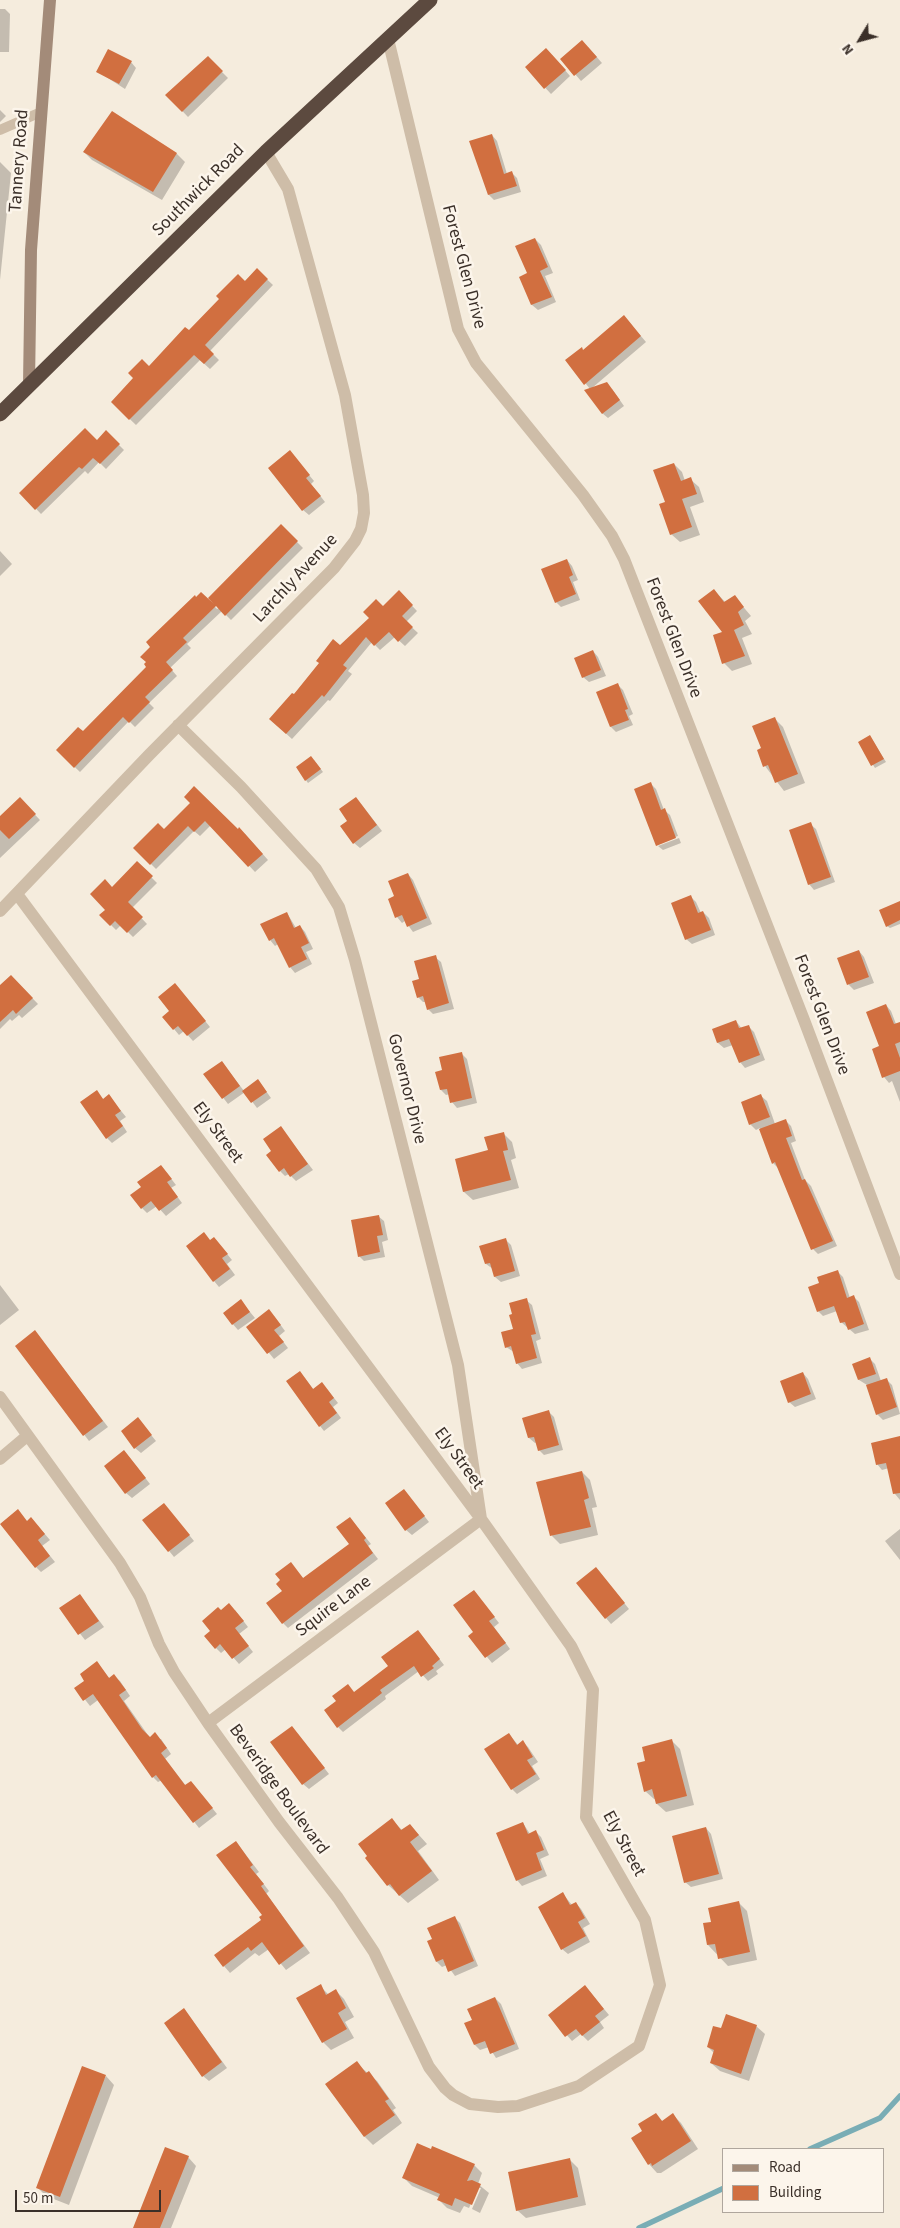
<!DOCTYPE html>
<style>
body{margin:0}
#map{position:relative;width:900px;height:2228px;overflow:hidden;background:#f5ecdd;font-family:"Source Sans 3",sans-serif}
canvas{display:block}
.legend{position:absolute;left:722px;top:2148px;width:162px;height:65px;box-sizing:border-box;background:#fcf5eb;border:1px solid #afa69d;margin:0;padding:6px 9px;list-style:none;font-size:15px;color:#3b3029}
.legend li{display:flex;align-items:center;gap:10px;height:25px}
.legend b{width:25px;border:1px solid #afa69d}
.north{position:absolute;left:835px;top:15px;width:50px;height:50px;-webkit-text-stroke:4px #fcf5eb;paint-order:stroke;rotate:233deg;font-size:14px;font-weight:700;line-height:20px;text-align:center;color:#3b3029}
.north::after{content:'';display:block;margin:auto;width:18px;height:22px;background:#3b3029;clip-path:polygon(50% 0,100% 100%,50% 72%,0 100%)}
.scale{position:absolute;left:15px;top:2190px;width:146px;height:22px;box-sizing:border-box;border:2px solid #3b3029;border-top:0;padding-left:6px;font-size:15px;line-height:18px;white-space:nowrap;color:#3b3029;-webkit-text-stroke:4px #fcf5eb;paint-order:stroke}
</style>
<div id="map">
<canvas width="900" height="2228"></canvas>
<ul class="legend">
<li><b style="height:6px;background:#a38b79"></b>Road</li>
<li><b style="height:14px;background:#d16f40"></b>Building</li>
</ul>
<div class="north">N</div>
<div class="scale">50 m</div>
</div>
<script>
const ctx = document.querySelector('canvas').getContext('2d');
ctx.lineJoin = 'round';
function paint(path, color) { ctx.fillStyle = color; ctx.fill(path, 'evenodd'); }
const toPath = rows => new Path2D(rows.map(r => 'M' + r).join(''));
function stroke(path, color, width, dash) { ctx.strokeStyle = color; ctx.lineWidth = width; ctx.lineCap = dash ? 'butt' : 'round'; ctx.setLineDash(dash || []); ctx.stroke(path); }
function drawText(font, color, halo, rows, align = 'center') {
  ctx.font = font + ' "Source Sans 3",sans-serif'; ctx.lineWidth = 5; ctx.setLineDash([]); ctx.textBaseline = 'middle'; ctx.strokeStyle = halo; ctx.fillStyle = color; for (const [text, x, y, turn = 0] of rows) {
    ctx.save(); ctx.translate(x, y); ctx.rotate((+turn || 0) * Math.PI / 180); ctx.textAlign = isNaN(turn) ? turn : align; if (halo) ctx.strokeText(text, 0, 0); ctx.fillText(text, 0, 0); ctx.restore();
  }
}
paint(toPath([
 [0,9,5,9,10,14,9,52,0,52],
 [588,47,602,63,581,81,562,59],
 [552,55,570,76,551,94,526,67],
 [208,58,228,78,188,117,167,95],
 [131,62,136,68,125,89,97,71],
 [0,110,6,116,0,122],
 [112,113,177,154,185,162,162,200,92,160,84,152],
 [492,135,497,141,507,174,512,173,517,178,521,192,494,200,489,195],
 [0,162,11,173,0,280],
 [535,239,541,245,553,273,545,276,556,302,538,310,532,305,521,277,529,274],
 [257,270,273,285,210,351,219,360,210,369,200,360,136,425,112,402],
 [629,322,646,342,592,388,612,389,624,406,608,418,602,413,590,389,567,360],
 [106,432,124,450,106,469,99,462,88,474,85,471,41,514,21,493,97,441],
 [295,458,314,481,311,484,325,502,309,515,303,510],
 [674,464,682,472,685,481,690,479,699,487,704,502,690,507,700,535,680,542,671,534,666,503],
 [281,526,303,548,231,620,222,611,187,644,191,648,170,668,177,676,149,703,154,708,135,727,129,721,80,772,57,750,83,733,148,667,201,593,217,609,219,608],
 [0,551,12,564,0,576],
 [567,560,572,566,578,580,573,582,580,600,561,607,556,602],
 [714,590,726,603,734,596,751,616,745,621,752,634,742,638,752,664,732,671,724,663,725,632],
 [399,592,417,611,406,622,418,633,405,646,395,637,380,650,372,642,348,671,352,674,330,701,328,700,292,739,270,719,340,647],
 [593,651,598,657,606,676,589,682,583,677],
 [617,684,623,690,633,714,629,716,633,725,616,732,611,727,597,693],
 [775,719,783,727,805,783,784,791,765,766,762,749],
 [870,736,886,762,875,768,859,743],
 [314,760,323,772,308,783,297,768],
 [651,784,656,789,664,810,670,815,678,836,658,843,658,846],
 [20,799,40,820,0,858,0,819],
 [192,803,245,834,268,860,255,872,211,825,200,836,194,831,156,869,135,848,164,831],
 [361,804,382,831,360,848,354,843,349,821],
 [810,824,816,829,835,882,814,890,809,884],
 [679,838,681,843,663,850,658,846],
 [137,863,157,883,132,908,147,924,133,937,121,925,116,930,101,915,107,910,112,888],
 [408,874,413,880,432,924,413,932,405,921,402,923,397,917,396,897],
 [691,897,696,902,701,913,703,912,709,918,715,935,692,944,686,939],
 [900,910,900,924,890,928,887,926],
 [287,913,296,928,300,926,305,932,313,949,306,952,312,964,295,973,290,967,278,944,275,946,270,940],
 [859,951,864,957,874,983,854,990,849,985,839,958],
 [435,957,441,962,454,1009,433,1014,428,1009,426,1002,423,1002,418,997,421,980],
 [11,976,38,1004,22,1018,19,1015,12,1021,10,1019,0,1029,0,987],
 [180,990,210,1027,193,1041,184,1031,179,1035,174,1029,171,1012],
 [886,1005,891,1011,896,1024,900,1026,900,1102,892,1081,889,1083,884,1077,881,1047],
 [736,1021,742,1029,748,1026,754,1032,765,1060,745,1068,740,1062,733,1045,724,1048,718,1043,713,1030],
 [461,1053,467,1059,477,1103,457,1108,452,1102,450,1094,446,1095,441,1090,443,1071],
 [222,1062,244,1091,258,1080,271,1098,257,1108,245,1092,228,1104,205,1074],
 [97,1092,104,1100,109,1096,126,1117,120,1121,127,1132,112,1143,107,1138],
 [761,1096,767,1101,775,1124,785,1120,791,1126,796,1141,791,1143,805,1180,811,1186,837,1246,818,1254,813,1249,779,1169,773,1163,760,1128,756,1130,750,1124],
 [281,1128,313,1170,296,1181,289,1174,285,1176,280,1171,273,1151],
 [503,1133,512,1142,516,1158,511,1160,519,1188,473,1200,464,1192,456,1160,489,1151],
 [166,1172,176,1185,171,1188,182,1203,166,1216,157,1206,147,1213,142,1208],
 [378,1216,384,1221,388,1240,382,1242,385,1257,364,1261,359,1256],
 [214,1238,232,1260,227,1264,235,1275,219,1287,214,1281,210,1241],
 [506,1240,511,1245,520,1276,501,1282,495,1277,493,1269,486,1264],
 [838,1272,843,1277,850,1298,854,1297,859,1302,869,1330,855,1334,841,1322,837,1311,823,1316,818,1311],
 [0,1285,19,1310,0,1325],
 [526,1300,532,1305,541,1339,536,1341,542,1363,522,1369,517,1363,514,1352,506,1347],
 [241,1301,255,1318,238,1330,224,1314],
 [274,1316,285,1331,279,1336,288,1348,274,1359,248,1327],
 [35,1332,108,1427,89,1441,17,1346],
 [870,1359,875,1364,881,1381,886,1379,892,1385,900,1414,883,1420,877,1414,867,1385,859,1380,854,1365],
 [803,1373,808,1379,816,1399,795,1407,789,1402],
 [304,1377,314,1390,327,1389,338,1403,333,1407,341,1418,324,1431,320,1426],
 [549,1412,554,1417,563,1450,544,1455,539,1450,537,1442,535,1443,529,1438],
 [138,1419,156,1441,141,1453,135,1448],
 [900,1438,900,1500,895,1494,889,1468,882,1470,877,1464],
 [129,1457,150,1484,132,1498,126,1493],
 [582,1472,590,1480,597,1507,592,1508,598,1535,560,1544,552,1536],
 [404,1490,429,1522,412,1535,406,1530],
 [169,1510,194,1541,174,1557,144,1520],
 [31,1518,50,1540,42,1546,55,1562,41,1572,36,1567,27,1522],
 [350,1518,371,1544,368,1546,378,1559,288,1628,283,1623,284,1591,291,1564,304,1579,351,1544],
 [900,1529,900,1560,885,1541],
 [601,1574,629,1609,611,1624,606,1618],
 [474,1591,499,1623,494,1627,510,1649,492,1663,470,1636,475,1632],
 [80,1595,104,1627,85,1640,61,1609],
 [235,1610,248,1627,239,1634,253,1652,239,1664,226,1649,221,1653,216,1648,212,1631,221,1611],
 [418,1631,444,1665,436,1671,438,1674,428,1681,419,1671,385,1696,386,1699,343,1732,338,1727,354,1693,389,1666],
 [97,1663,110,1679,114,1676,120,1681,130,1696,124,1701,150,1738,161,1739,171,1754,165,1759,186,1786,191,1782,217,1814,199,1828,162,1780,158,1782,153,1777,98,1700,90,1706,76,1688,86,1681],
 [292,1727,329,1774,309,1789,303,1784],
 [509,1734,518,1745,523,1742,528,1747,538,1762,532,1766,540,1779,517,1794,512,1789],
 [672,1741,680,1749,694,1805,666,1812,657,1804,656,1799,654,1799,645,1791,647,1762],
 [392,1820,403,1831,410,1825,427,1844,418,1851,439,1880,408,1903,388,1885],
 [523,1823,530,1834,536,1832,541,1837,549,1855,540,1859,547,1876,522,1886,517,1880],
 [706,1828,711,1834,723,1879,691,1887,685,1882],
 [236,1842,259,1872,256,1874,269,1891,266,1894,310,1953,286,1970,269,1949,259,1956,255,1953,230,1973,224,1966,263,1920,264,1915],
 [563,1894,572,1905,576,1903,581,1909,590,1924,583,1928,590,1942,568,1954,562,1949],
 [739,1903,747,1911,757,1960,728,1966,708,1945,713,1923],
 [455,1918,460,1923,478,1966,455,1976,447,1965,442,1967,437,1962,434,1940],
 [320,1986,329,1995,336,1991,344,1999,354,2017,345,2022,354,2038,331,2050,323,2042],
 [590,1992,609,2015,600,2022,604,2028,588,2041,581,2034,572,2041,550,2016],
 [495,1998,501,2004,519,2049,496,2058,489,2047,480,2050,475,2045,466,2023,473,2020],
 [184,2009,227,2068,209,2081,203,2076],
 [756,2026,765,2034,749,2081,720,2071,711,2063,714,2053,708,2047],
 [356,2063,377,2081,396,2108,393,2110,402,2123,373,2145,365,2137],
 [106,2076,114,2085,69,2205,46,2196,38,2188],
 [656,2115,663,2122,673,2115,681,2123,698,2149,661,2173,657,2173,649,2164,632,2139,644,2131],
 [188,2157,196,2166,171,2228,134,2228],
 [570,2160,578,2168,586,2205,526,2218,517,2210],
 [474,2165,482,2173,478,2184,489,2193,480,2213,472,2209,481,2188,478,2188,469,2208,464,2206,460,2213,447,2208,439,2200,440,2198,412,2186,404,2178]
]), '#0003');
stroke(toPath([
 [810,2149,880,2118,900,2096],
 [639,2228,724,2188]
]), '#79adb5', 5.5);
paint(toPath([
 [582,40,597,57,574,76,560,59],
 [546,48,566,70,544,89,525,67],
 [108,49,132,61,119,84,96,72],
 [208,56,223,71,182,112,165,95],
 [112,111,177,153,153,192,83,152],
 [492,134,504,174,512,171,517,186,488,195,469,141],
 [535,238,548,267,540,271,552,297,531,305,519,277,527,273,515,246],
 [257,268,268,279,205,345,214,354,204,364,194,355,129,420,111,402,133,378,128,373,142,359,149,366,185,327,189,330,219,299,216,296,238,274,245,281],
 [624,315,641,336,584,385,565,360,582,347,583,350],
 [607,382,620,400,602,414,584,390],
 [85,428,97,440,106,430,120,444,100,464,93,458,82,469,79,467,35,510,19,493],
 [290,450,310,475,306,478,321,496,302,511,268,468],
 [674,463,681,481,691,477,697,494,682,499,692,527,670,535,659,504,665,502,653,470],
 [281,524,298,541,225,616,216,606,183,638,187,642,166,662,173,670,145,697,150,702,129,723,123,717,74,768,56,750,78,727,83,731,146,667,144,664,146,662,140,657,150,647,146,642,195,595,196,597,201,592,214,604,208,598],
 [567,559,573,575,569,577,576,594,555,603,541,569],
 [714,589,724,602,735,595,744,607,738,612,744,625,734,630,745,656,722,664,713,635,722,632,698,601],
 [399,590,413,605,402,616,413,627,398,642,389,632,374,646,366,637,343,665,347,668,324,697,322,695,286,734,269,719,292,693,294,694,319,663,316,661,333,639,340,645,369,618,363,612,376,599,383,606],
 [593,650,601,670,582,678,574,658],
 [618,683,628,709,625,710,629,720,610,727,596,692],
 [775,717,798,774,775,783,768,765,763,767,757,750,761,748,752,726],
 [870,735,884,759,871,766,858,742],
 [311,756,321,769,305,781,296,767],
 [651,782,661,810,665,808,676,838,656,846,634,789],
 [194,786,238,829,239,827,263,854,248,867,205,821,194,832,188,826,150,865,133,848,158,823,164,829,190,803,184,797],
 [20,797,36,814,9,839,0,830,0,816],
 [356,797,377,825,353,844,340,826,347,821,339,809],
 [811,822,831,877,808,885,789,830],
 [137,861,153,876,128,902,143,917,127,933,115,921,110,926,99,915,105,910,90,894,105,879,112,887],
 [408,873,427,918,407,927,402,915,395,918,388,899,394,896,388,881],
 [691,895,698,913,703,911,711,930,685,940,671,903],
 [900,901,900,920,886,927,879,910],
 [287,912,294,928,300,925,309,943,301,947,307,959,289,968,274,938,269,941,260,924],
 [859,950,869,977,847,985,837,958],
 [436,955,449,1003,427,1010,423,996,417,998,412,981,419,979,414,961],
 [11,975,33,998,16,1014,13,1010,0,1022,0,985],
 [175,983,206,1021,187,1036,178,1026,173,1030,162,1017,169,1011,158,997],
 [886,1004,894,1024,900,1022,900,1042,895,1044,900,1058,900,1071,882,1078,872,1049,879,1046,866,1012],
 [736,1020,739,1028,749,1025,760,1055,739,1063,729,1039,717,1043,712,1029],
 [462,1052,472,1098,450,1103,447,1089,440,1090,435,1072,442,1070,439,1057],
 [222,1061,240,1086,222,1099,203,1074],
 [258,1079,267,1092,251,1103,242,1091],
 [97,1090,103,1099,109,1094,121,1111,115,1115,123,1126,106,1139,80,1102],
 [761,1094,770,1117,749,1125,741,1102],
 [786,1119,792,1136,786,1138,802,1180,805,1179,833,1241,811,1250,775,1162,772,1164,759,1129],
 [281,1126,308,1164,290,1177,284,1168,279,1172,266,1155,271,1151,263,1139],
 [504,1132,508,1150,503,1151,511,1180,463,1192,455,1159,488,1150,484,1137],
 [161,1165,172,1179,167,1182,178,1197,159,1211,151,1201,141,1209,130,1195,141,1187,137,1182],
 [379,1215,383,1235,377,1236,380,1252,358,1257,351,1220],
 [204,1232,210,1240,214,1237,228,1254,222,1258,230,1269,213,1282,186,1246],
 [506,1238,515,1271,494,1277,490,1263,485,1264,479,1246],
 [838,1270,847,1298,854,1295,864,1324,848,1330,845,1322,840,1323,834,1306,817,1312,808,1287,819,1283,817,1277],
 [527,1298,536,1334,531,1335,537,1358,516,1364,511,1346,505,1348,501,1332,513,1329,509,1315,512,1314,509,1303],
 [241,1299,250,1312,232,1325,223,1313],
 [269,1309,281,1325,274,1330,284,1342,267,1354,246,1327],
 [35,1330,103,1421,83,1436,15,1346],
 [870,1357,876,1374,858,1380,852,1364],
 [300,1371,313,1389,322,1382,334,1398,329,1402,337,1413,319,1427,286,1381],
 [803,1372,811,1394,788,1403,780,1381],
 [887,1378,897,1407,876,1415,866,1385],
 [549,1410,559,1445,538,1451,534,1437,528,1438,522,1418],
 [138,1417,152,1435,134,1449,121,1431],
 [900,1436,900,1493,893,1494,886,1463,876,1465,871,1443],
 [124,1450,146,1478,125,1494,104,1466],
 [582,1471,589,1498,584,1500,591,1527,550,1536,536,1482],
 [404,1489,425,1516,405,1531,385,1503],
 [164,1503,190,1535,168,1552,142,1520],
 [18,1509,27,1521,31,1517,45,1534,38,1540,50,1556,35,1568,0,1524],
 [350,1517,366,1538,364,1540,373,1553,282,1624,266,1603,282,1591,276,1584,280,1580,275,1574,291,1562,303,1578,349,1544,336,1527],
 [596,1567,625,1603,605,1619,576,1583],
 [474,1590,495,1617,489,1621,506,1643,485,1658,468,1636,473,1632,453,1605],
 [80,1594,99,1621,78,1635,59,1608],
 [229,1603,244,1621,235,1628,249,1646,232,1659,220,1644,215,1649,204,1636,210,1631,202,1621,218,1607,221,1610],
 [418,1630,440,1659,432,1666,434,1668,421,1677,414,1666,380,1690,382,1693,337,1728,324,1710,336,1701,332,1696,348,1684,354,1692,388,1666,381,1657],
 [97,1661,109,1678,114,1674,126,1690,119,1695,142,1729,150,1737,155,1732,167,1748,161,1753,185,1785,191,1781,213,1808,193,1823,156,1775,152,1778,93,1694,83,1701,74,1688,84,1681,80,1674],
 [292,1726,325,1768,302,1785,270,1742],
 [509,1733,517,1745,523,1740,533,1757,527,1760,536,1774,511,1790,484,1749],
 [672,1739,687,1796,656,1804,652,1789,644,1792,637,1763,645,1761,642,1747],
 [392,1818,401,1830,410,1824,419,1835,410,1842,432,1871,399,1896,390,1884,387,1886,365,1858,367,1856,358,1844],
 [523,1822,528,1834,536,1830,544,1850,536,1853,542,1870,516,1881,496,1833],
 [706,1827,719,1874,684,1883,672,1836],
 [236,1841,253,1865,250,1867,264,1884,261,1886,304,1946,279,1965,262,1942,251,1951,248,1947,223,1967,214,1955,261,1920,259,1917,262,1915,216,1855],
 [563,1892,570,1905,576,1902,585,1918,578,1922,586,1936,561,1950,538,1907],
 [739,1901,750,1952,718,1959,715,1944,707,1945,703,1923,711,1922,708,1908],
 [455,1916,474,1961,448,1972,443,1959,436,1962,427,1941,432,1939,427,1928],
 [321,1984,326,1995,336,1989,346,2008,338,2013,347,2029,322,2043,296,1998],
 [585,1985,604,2009,595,2016,600,2022,582,2036,576,2029,565,2037,548,2015],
 [495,1997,515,2044,490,2054,485,2041,474,2045,464,2023,472,2020,467,2009],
 [184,2008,222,2062,202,2077,164,2023],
 [726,2014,757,2025,741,2074,710,2063,714,2050,707,2047,713,2026,721,2028],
 [357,2061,366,2073,369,2071,389,2099,385,2101,395,2115,364,2137,325,2084],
 [82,2066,106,2075,60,2197,36,2188],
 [656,2113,662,2121,673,2113,691,2141,652,2166,651,2163,648,2165,631,2138,642,2131,638,2124],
 [417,2143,431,2149,432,2146,475,2164,467,2181,472,2180,481,2184,472,2205,455,2198,452,2206,437,2200,440,2194,402,2178],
 [165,2147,189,2156,160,2228,133,2228],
 [570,2158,578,2197,516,2211,508,2172]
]), '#d16f40');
stroke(toPath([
 [0,130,41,112]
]), '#cebda8', 10);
stroke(toPath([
 [388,39,458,329,476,363,583,495,612,536,624,559,804,1020,900,1274],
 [178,725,241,787,316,869,339,907,355,960,458,1365,481,1519,208,1723],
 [0,911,149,755,334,568,355,541,361,529,364,513,363,495,345,395,288,189,266,152],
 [0,1397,120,1563,140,1597,159,1644,174,1672,208,1723,279,1822,338,1898,374,1952,429,2067,445,2088,453,2095,470,2104,498,2107,518,2106,579,2086,639,2046,660,1985,645,1920,586,1817,593,1690,571,1646,481,1519,17,894],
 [0,1459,27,1436]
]), '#cebda8', 12);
stroke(toPath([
 [29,384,31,250,50,0]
]), '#a38b79', 12);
stroke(toPath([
 [0,414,266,152,430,0]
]), '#5c4a3f', 15);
drawText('18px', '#3b3029', '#fcf5eb', [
 ["Tannery Road",20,161,-86],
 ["Southwick Road",199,191,-45],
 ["Forest Glen Drive",463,267,75],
 ["Larchly Avenue",296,579,-47],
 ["Forest Glen Drive",673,638,69],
 ["Forest Glen Drive",821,1015,69],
 ["Governor Drive",406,1089,76],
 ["Ely Street",217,1133,53],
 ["Ely Street",458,1459,54],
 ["Squire Lane",334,1607,-37],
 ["Beveridge Boulevard",278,1790,54],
 ["Ely Street",623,1844,62]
]);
</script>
